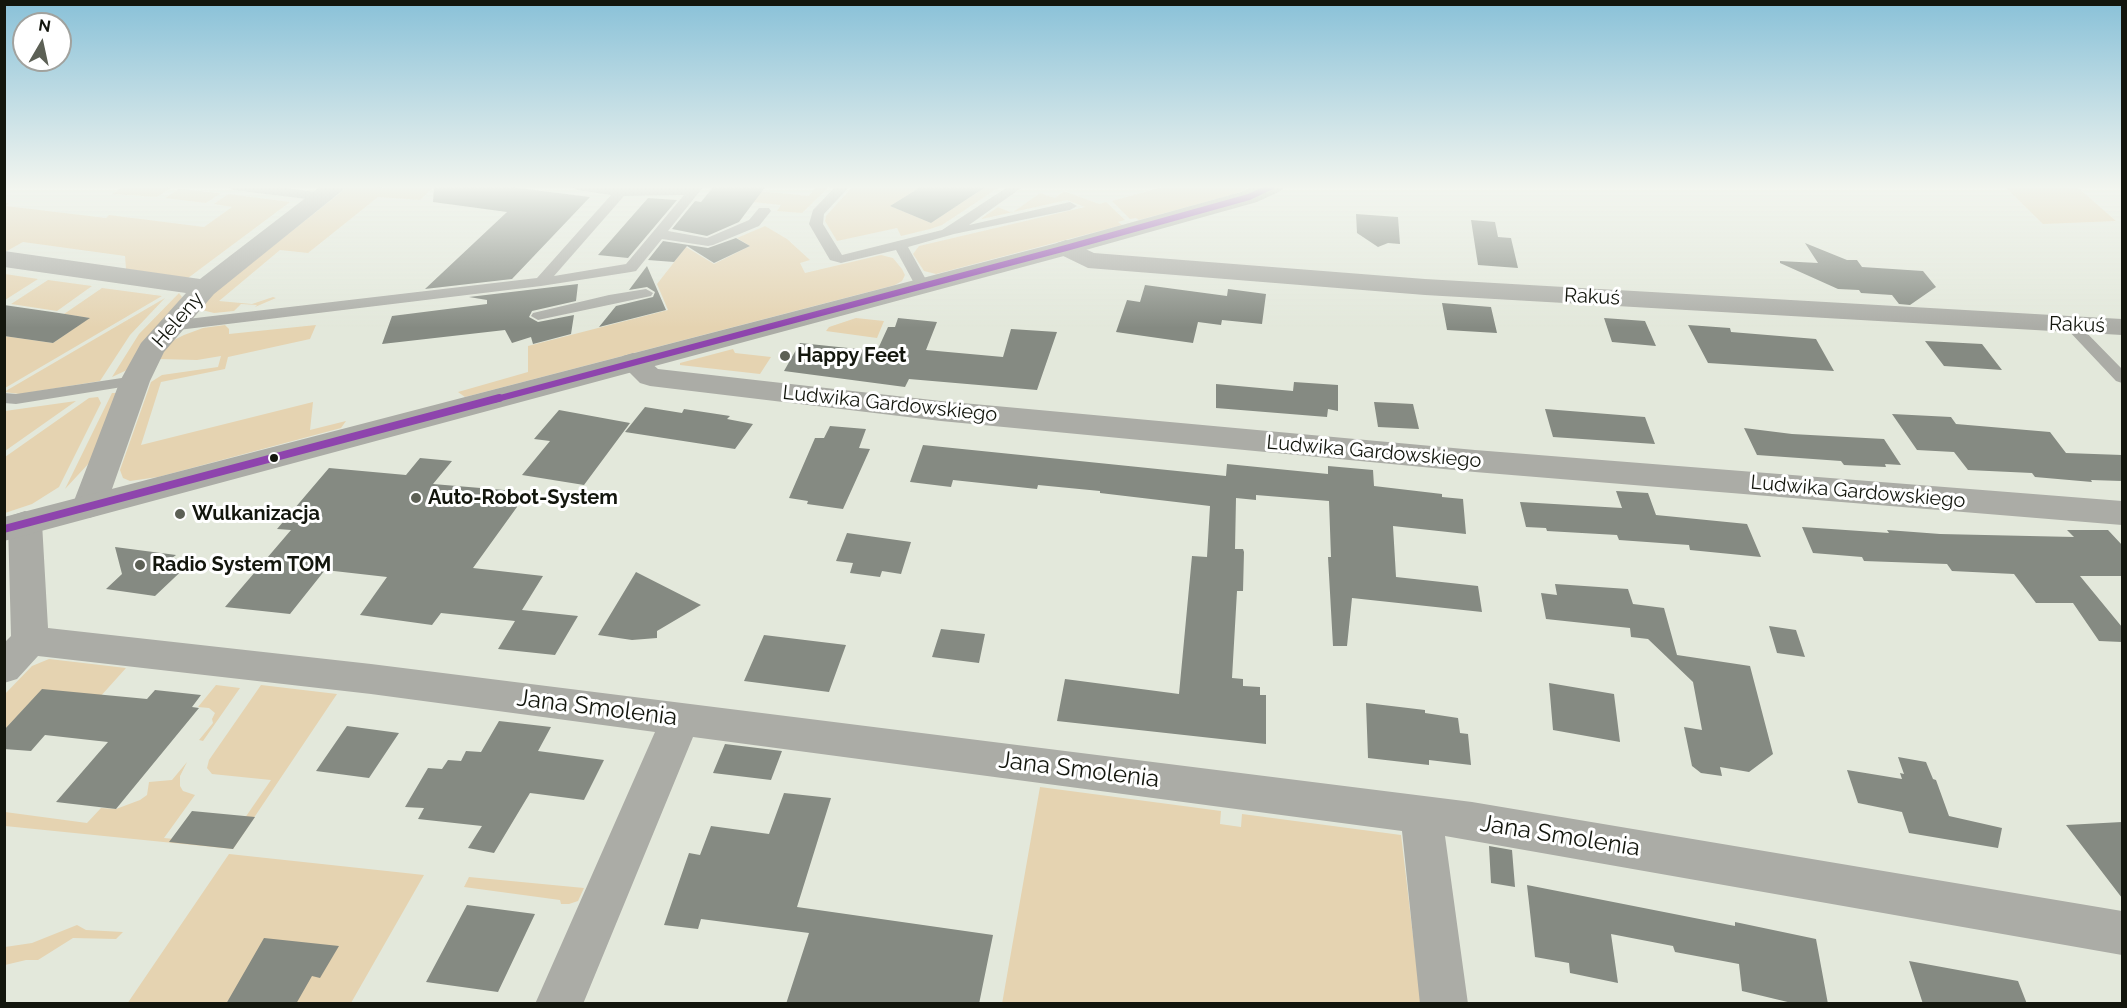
<!DOCTYPE html>
<meta charset="utf-8">
<style>
body{margin:0}
#map{position:relative;width:2127px;height:1008px;overflow:hidden;background:#e3e8db;font-family:Raleway,sans-serif}
canvas{display:block}
.frame{position:absolute;inset:0;border:6px solid #13160d;pointer-events:none}
.north{position:absolute;left:12px;top:12px;width:60px;height:60px;box-sizing:border-box;background:#fff;border:2px solid #a1a29e;border-radius:50%;rotate:9deg;font-size:16px;font-weight:700;line-height:24px;text-align:center;color:#13160d}
.north::after{content:'';display:block;margin:auto;width:21px;height:27px;background:#5c6055;clip-path:polygon(50% 0,100% 100%,50% 72%,0 100%)}
</style>
<div id="map">
<canvas width="2127" height="1008"></canvas>
<div class="frame"></div>
<div class="north">N</div>
</div>
<script>
const ctx = document.querySelector('canvas').getContext('2d');
ctx.lineJoin = 'round';
function paint(path, color) { ctx.fillStyle = color; ctx.fill(path, 'evenodd'); }
const toPath = rows => new Path2D(rows.map(r => 'M' + r).join(''));
function stroke(path, color, width, dash) { ctx.strokeStyle = color; ctx.lineWidth = width; ctx.lineCap = dash ? 'butt' : 'round'; ctx.setLineDash(dash || []); ctx.stroke(path); }
function drawText(font, color, halo, rows, align = 'center') {
  ctx.font = font + ' Raleway,sans-serif'; ctx.lineWidth = 6; ctx.setLineDash([]); ctx.textBaseline = 'middle'; ctx.strokeStyle = halo; ctx.fillStyle = color; for (const [text, x, y, turn = 0] of rows) {
    ctx.save(); ctx.translate(x, y); ctx.rotate((+turn || 0) * Math.PI / 180); ctx.textAlign = isNaN(turn) ? turn : align; if (halo) ctx.strokeText(text, 0, 0); ctx.fillText(text, 0, 0); ctx.restore();
  }
}
paint(toPath([
 [124,186,158,186,171,188,157,197,112,194],
 [349,186,392,188,396,186,435,186,420,200,378,197,308,253,280,250,219,301,252,304,273,297,276,298,255,307,257,305,241,304,234,311,214,313,202,310,201,306,207,298],
 [816,186,830,186,802,213,777,211,781,205,725,199,760,191,809,196],
 [853,186,922,186,890,206,931,223,987,186,1001,186,942,225,930,229,901,236,897,228,837,241,825,221,826,216],
 [1166,186,1252,186,1238,193,1139,220,1136,218,1130,219,1112,201],
 [2004,186,2076,186,2116,221,2043,224],
 [179,189,221,193,206,203,165,198],
 [1064,191,1099,204,1106,202,1125,220,1118,222,1122,225,936,274,924,271,913,254,919,246,1085,207,1067,200,982,219,982,218,998,207,1012,213,1040,193,1055,198],
 [228,194,290,202,188,278,126,269,125,256,23,242,5,252,5,203,9,203,6,206,106,218,109,215,204,227,232,207,214,204],
 [765,226,787,239,810,260,800,263,805,273,881,255,893,258,902,269,905,275,902,281,895,285,791,312,465,397,458,392,528,372,528,346,668,310,657,284,686,247,714,264,750,246,737,238],
 [5,274,38,279,5,300],
 [48,280,92,286,57,311,11,304],
 [102,288,162,296,5,388,4,336,53,343,89,318,64,314],
 [179,293,182,297,180,301,127,370,112,377,139,334],
 [165,298,130,335,100,381,20,394,4,392],
 [856,318,884,321,877,338,826,331,829,327],
 [225,325,229,329,229,334,316,325,310,339,228,357,225,369,161,382,141,445,313,402,310,430,346,421,341,428,158,477,130,481,123,478,120,470,151,382,162,375,218,367,221,356,197,360,159,359,170,342,184,335,203,328],
 [733,349,735,353,771,357,760,374,680,365,680,363],
 [112,393,117,393,90,462,65,489],
 [98,397,101,403,59,487,32,504,5,513,5,457,89,398],
 [76,401,5,451,5,411],
 [49,659,126,668,99,698,41,691,5,729,4,695,32,666],
 [216,685,240,688,203,741,199,740,213,723,212,719,215,713,209,708,198,707],
 [261,685,337,694,233,849,5,826,5,812,87,823,101,808,116,809,140,800,147,795,149,782,172,780,187,762,180,776,180,786,183,791,195,795,164,838,227,844,271,780,212,774,207,768,209,760],
 [1040,787,1221,811,1220,824,1241,827,1242,814,1401,835,1421,1003,1002,1004],
 [229,854,424,875,351,1003,127,1004],
 [469,877,584,888,578,901,569,904,561,904,560,900,464,887],
 [77,925,86,930,123,932,116,939,73,938,38,960,26,960,5,965,5,947,32,943]
]), '#e5d3b1');
paint(toPath([
 [434,186,503,186,590,197,512,279,425,289,507,212,433,202],
 [714,186,766,186,739,222,707,236,672,229,695,201,701,202],
 [922,186,987,186,931,223,890,206],
 [648,198,677,200,628,258,598,255],
 [1356,214,1398,217,1400,244,1388,243,1378,247,1357,233],
 [1471,220,1495,222,1498,237,1511,238,1518,268,1478,265],
 [736,238,750,246,714,263,687,246,674,262,648,260,663,241,708,248],
 [1805,243,1847,260,1857,260,1862,267,1923,271,1936,287,1910,305,1899,304,1892,295,1861,293,1859,290,1838,289,1780,263,1780,261,1818,263],
 [647,266,666,310,599,327,616,306,653,297,655,292,647,287,629,290],
 [578,284,576,301,532,311,529,317,538,322,574,315,571,334,533,344,531,337,512,343,505,330,382,344,392,316,487,304,487,300,469,297],
 [1145,285,1227,296,1228,289,1266,294,1262,324,1222,320,1221,325,1198,322,1193,343,1116,332,1127,300,1140,302],
 [1442,303,1491,307,1497,333,1447,330],
 [4,305,59,313,90,318,53,343,4,336],
 [898,318,937,322,926,350,1003,357,1011,329,1057,332,1037,390,909,379,905,387,784,371,800,343,877,351,888,327,895,327],
 [1604,318,1645,321,1656,346,1612,342],
 [1688,325,1730,328,1731,332,1816,339,1834,371,1708,363],
 [1925,341,1982,344,2002,370,1944,366],
 [1294,382,1338,385,1338,411,1328,409,1327,417,1216,408,1216,384,1293,391],
 [1374,402,1413,404,1419,429,1378,427],
 [645,407,682,413,684,409,730,416,727,419,753,424,735,449,625,432],
 [1545,409,1645,417,1655,444,1553,437],
 [559,410,630,423,584,485,522,475,550,441,534,439],
 [1892,414,1951,417,1956,424,2050,432,2066,453,2122,455,2122,481,2091,480,2092,482,2035,477,2032,473,1968,470,1954,452,1917,450],
 [830,426,866,429,859,448,870,449,843,509,807,504,808,501,789,498,815,438,824,438],
 [1744,428,1792,434,1884,439,1901,465,1885,464,1886,467,1844,465,1841,461,1757,455],
 [923,445,1226,476,1227,464,1328,474,1328,466,1373,470,1374,486,1442,494,1442,497,1463,499,1466,534,1393,526,1396,577,1478,586,1482,612,1352,598,1347,646,1333,646,1328,557,1331,557,1329,501,1256,495,1256,500,1236,498,1235,549,1243,549,1244,552,1243,591,1237,591,1232,678,1243,679,1243,686,1260,687,1260,695,1266,695,1266,744,1057,721,1065,679,1179,694,1192,556,1207,557,1210,506,1100,493,1100,491,1038,485,1037,489,953,480,951,487,910,482],
 [420,458,452,461,433,484,516,491,517,507,473,568,543,576,522,610,578,616,555,655,498,649,515,621,441,613,432,625,360,615,387,577,325,570,290,614,225,607,291,530,277,529,329,468,406,475],
 [1616,491,1648,493,1656,515,1747,524,1761,557,1690,550,1689,545,1619,540,1617,535,1547,531,1546,528,1526,527,1520,502,1622,508],
 [1802,527,1889,533,1887,530,1940,534,2074,537,2067,530,2108,530,2122,545,2122,576,2080,576,2122,627,2122,642,2099,641,2073,603,2036,603,2014,574,1952,571,1947,564,1864,561,1862,557,1813,553],
 [847,533,911,542,901,574,882,571,880,577,850,573,853,563,836,561],
 [115,547,176,555,172,558,191,562,155,596,106,589,122,574],
 [636,572,701,605,657,631,657,638,632,640,598,635],
 [1555,584,1628,589,1633,604,1664,608,1677,655,1750,666,1773,754,1749,772,1720,767,1722,776,1701,773,1692,766,1684,727,1702,730,1693,682,1648,639,1631,637,1630,628,1546,619,1541,593,1557,595],
 [1769,626,1796,630,1805,657,1777,653],
 [941,629,985,634,979,663,932,657],
 [764,635,846,645,829,692,744,681],
 [1549,683,1614,694,1620,742,1553,730],
 [42,689,147,699,155,690,201,695,192,707,199,708,116,809,56,802,108,742,45,735,31,751,4,749,4,730],
 [1366,703,1425,710,1425,713,1458,718,1460,733,1468,734,1471,765,1429,760,1429,765,1368,758],
 [499,721,551,727,538,751,604,760,584,800,530,793,494,853,468,848,482,826,418,819,424,808,405,807,428,768,442,769,448,760,461,761,466,751,481,752],
 [347,726,399,733,369,778,316,771],
 [725,744,782,751,771,780,713,773],
 [1898,757,1926,762,1933,779,1936,780,1949,816,2002,828,1998,848,1909,833,1902,812,1858,803,1847,770,1902,779,1900,773,1904,774],
 [784,793,831,798,797,907,993,935,979,1004,786,1004,809,933,701,919,698,929,664,925,689,853,700,855,711,826,769,834],
 [192,811,255,817,233,849,169,842],
 [2122,822,2122,898,2066,825],
 [1489,846,1512,850,1515,887,1491,883],
 [1527,885,1735,926,1735,922,1816,939,1828,1004,1796,1004,1742,991,1739,964,1675,952,1673,946,1611,934,1618,983,1570,973,1569,963,1535,957],
 [467,905,535,914,498,992,426,982],
 [264,938,339,946,320,978,312,976,296,1004,226,1004],
 [1909,961,2018,981,2027,1004,1923,1004]
]), '#858a82');
paint(toPath([
 [227,186,269,186,323,193,330,197,323,201,233,190,227,186],
 [571,186,704,186,668,231,707,238,749,220,759,208,769,208,771,211,759,226,713,245,708,246,662,239,636,271,631,272,541,286,170,331,162,326,170,321,537,278,611,195,577,190,571,186],
 [684,195,626,264,554,276,624,196,684,195],
 [836,186,850,186,824,214,823,224,842,255,942,230,1009,186,1024,186,969,225,1070,202,1077,206,1070,210,954,234,908,247,929,285,922,289,915,285,896,250,841,263,830,260,809,224,813,210,836,186],
 [646,289,653,293,651,296,538,320,531,316,533,313,609,295,646,289],
 [2072,321,2077,323,2122,369,2122,383,2116,381,2067,329,2064,326,2067,323,2072,321],
 [135,376,143,381,141,384,16,404,4,403,4,393,16,394,135,376]
]), '#abaca6');
paint(toPath([
 [321,186,348,186,214,294,164,352,150,381,106,506,101,514,89,518,77,514,72,506,120,381,141,343,186,293,4,267,4,251,200,279,321,186],
 [1066,240,1094,253,1425,279,2122,319,2122,335,1425,295,1088,268,1057,253,1053,248,1057,243,1066,240],
 [633,353,643,356,658,369,941,401,1475,450,2122,501,2122,525,1475,472,941,421,650,386,640,383,619,362,623,356,633,353],
 [25,511,37,515,42,523,48,628,371,664,1472,802,2122,911,2122,955,1445,836,1468,1004,1420,1004,1402,831,693,737,583,1004,535,1004,655,732,371,694,38,656,17,679,4,683,4,643,11,636,8,523,13,515,25,511]
]), '#abaca6');
paint(toPath([
 [1253,186,1284,186,1281,191,1257,202,1075,253,4,541,4,517,1057,243,1241,192,1253,186]
]), '#abaca6');
stroke(toPath([
 [493,400,1066,248,1249,197,1272,186]
]), '#8e44ad', 6);
stroke(toPath([
 [4,529,499,398]
]), '#8e44ad', 8);
const sky = ctx.createLinearGradient(0, 0, 0, 328);
sky.addColorStop(0, '#89c1d8');
sky.addColorStop(0.57, '#f2f5ef');
sky.addColorStop(1, '#f2f5ef00');
ctx.fillStyle = sky;
ctx.fillRect(0, 0, 2127, 328);
for (const [x, y, r, color] of [
 [785,356,6,"#5c6055"],
 [274,458,5,"#13160d"],
 [416,498,6,"#5c6055"],
 [180,514,6,"#5c6055"],
 [140,565,6,"#5c6055"]
]) { const dot = new Path2D(); dot.arc(x, y, r, 0, 2 * Math.PI); ctx.fillStyle = color; ctx.fill(dot); stroke(dot, '#fff', 2); }
drawText('20px', '#13160d', '#fff', [
 ["Rakuś",1592,297,3],
 ["Heleny",178,320,-49],
 ["Rakuś",2077,325,2],
 ["Ludwika Gardowskiego",890,404,6],
 ["Ludwika Gardowskiego",1374,452,5],
 ["Ludwika Gardowskiego",1858,492,5]
]);
drawText('bold 20px', '#13160d', '#fff', [
 ["Happy Feet",797,356],
 ["Auto-Robot-System",428,498],
 ["Wulkanizacja",192,514],
 ["Radio System TOM",152,565]
], 'left');
drawText('24px', '#13160d', '#fff', [
 ["Jana Smolenia",597,708,7],
 ["Jana Smolenia",1079,770,7],
 ["Jana Smolenia",1560,836,9]
]);
</script>
